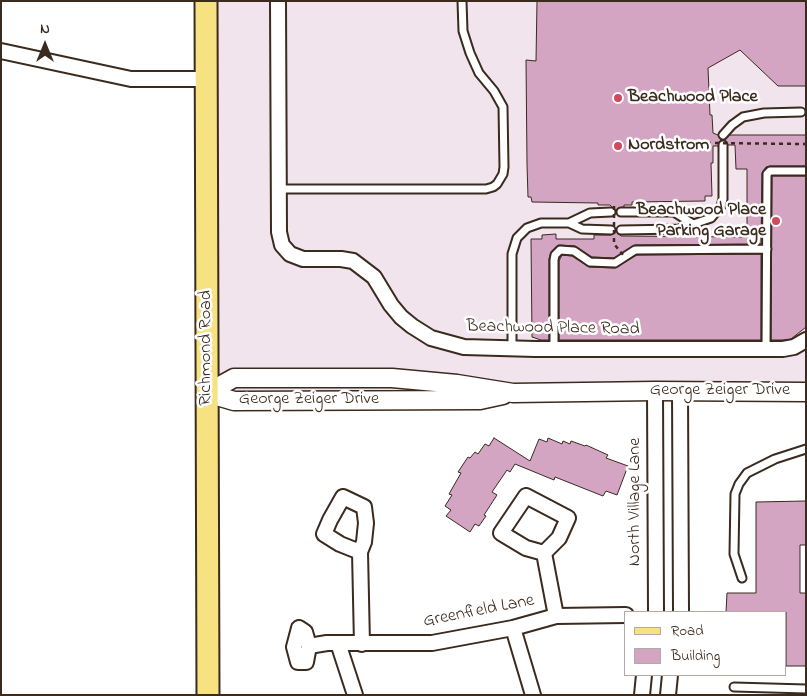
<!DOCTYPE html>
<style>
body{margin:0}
#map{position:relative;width:807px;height:696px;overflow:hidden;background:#fff;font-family:"Indie Flower",sans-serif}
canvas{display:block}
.frame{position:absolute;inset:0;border:2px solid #3b2a1e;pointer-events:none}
.legend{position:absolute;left:624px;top:611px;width:162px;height:65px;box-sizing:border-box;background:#fff;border:1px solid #b1aaa5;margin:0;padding:6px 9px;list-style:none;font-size:15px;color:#3b2a1e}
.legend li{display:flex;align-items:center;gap:10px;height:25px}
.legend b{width:25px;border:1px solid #b1aaa5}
.north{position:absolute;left:20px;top:20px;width:50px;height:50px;-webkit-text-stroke:4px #fff;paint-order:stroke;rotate:0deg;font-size:14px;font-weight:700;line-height:20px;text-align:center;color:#3b2a1e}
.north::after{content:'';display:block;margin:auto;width:18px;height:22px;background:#3b2a1e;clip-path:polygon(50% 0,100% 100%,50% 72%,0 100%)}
</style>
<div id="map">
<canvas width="807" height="696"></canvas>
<div class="frame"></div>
<ul class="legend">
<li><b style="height:6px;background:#f6e281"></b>Road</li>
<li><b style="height:14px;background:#d4a4c3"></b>Building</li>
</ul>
<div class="north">N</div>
</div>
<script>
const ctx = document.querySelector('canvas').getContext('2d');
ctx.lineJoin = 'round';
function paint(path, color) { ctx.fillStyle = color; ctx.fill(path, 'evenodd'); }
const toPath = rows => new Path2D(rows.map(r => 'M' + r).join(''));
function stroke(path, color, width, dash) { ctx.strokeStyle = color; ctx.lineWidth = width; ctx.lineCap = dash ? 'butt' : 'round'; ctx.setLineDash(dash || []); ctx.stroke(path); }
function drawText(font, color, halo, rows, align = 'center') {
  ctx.font = font + ' "Indie Flower",sans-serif'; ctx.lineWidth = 5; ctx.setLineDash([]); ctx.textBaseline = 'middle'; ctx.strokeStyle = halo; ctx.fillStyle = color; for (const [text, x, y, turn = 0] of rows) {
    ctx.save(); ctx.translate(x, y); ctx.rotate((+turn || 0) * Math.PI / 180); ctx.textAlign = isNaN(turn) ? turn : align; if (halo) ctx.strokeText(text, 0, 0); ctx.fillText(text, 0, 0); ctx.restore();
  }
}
paint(toPath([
 [206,1,806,1,806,392,207,393]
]), '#f2e4ed');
const building = toPath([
 [537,1,806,1,806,86,778,86,740,50,708,68,710,115,712,115,713,133,718,135,721,140,718,146,713,146,713,163,711,163,712,196,705,196,705,201,632,202,632,205,624,205,624,207,618,208,616,211,610,205,598,205,598,203,532,202,531,197,528,197,527,164,526,60,536,61,537,1],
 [730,135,806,135,806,166,770,166,766,167,762,173,761,244,635,245,614,258,592,257,575,246,558,245,551,252,549,259,549,340,541,340,532,337,531,239,542,239,542,235,556,234,556,239,594,239,594,235,611,235,616,231,621,236,747,237,747,169,736,169,735,145,728,145,725,140,730,135],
 [772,176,806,176,806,327,791,339,782,340,771,340,772,176],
 [761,254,761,340,559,340,559,261,562,255,572,256,589,267,615,268,637,255,761,254],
 [494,438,530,461,539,439,547,442,548,438,562,444,563,441,570,444,571,441,585,446,586,445,608,455,606,458,628,466,617,495,606,491,603,496,555,477,554,480,515,464,510,472,507,470,492,492,497,495,484,515,486,516,479,526,475,524,470,532,446,516,451,510,445,506,452,495,449,494,461,473,458,472,468,457,470,458,475,452,478,454,485,444,489,446,494,438],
 [806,501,806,545,800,545,800,593,806,593,806,666,786,666,786,612,726,612,727,593,756,593,756,502,806,501]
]);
paint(building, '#d4a4c3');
stroke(building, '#3b2a1e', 1);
const service = toPath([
 [723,135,732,125,743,117,764,113,801,112],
 [279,189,486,189,493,187,497,184,503,174,504,167,503,107,494,91,479,73,470,53,463,31,462,1],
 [621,212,674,212,693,224],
 [569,223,590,213,611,212],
 [621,230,679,229,711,218,721,206,723,199,723,145],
 [512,349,512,254,517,238,527,228,541,223,569,223,582,229,611,230],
 [554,349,554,260,555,255,560,250,574,251,590,262,615,263,635,250,767,249],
 [766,349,767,174,770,171,806,171],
 [742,578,734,554,735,494,739,484,747,473,775,459,806,449],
 [734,687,806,689]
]);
const minor = toPath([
 [278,1,279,232,282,245,290,254,303,259,341,259,353,261,374,277,391,305,401,317,412,326,431,338,464,347,535,349,783,349,794,347,806,340],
 [1,51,131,79,206,79],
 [655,391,656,612],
 [680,391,681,612],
 [526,496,568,518,559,538,544,553,526,548,501,533,526,496],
 [343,497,364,507,366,523,364,542,360,552,340,544,324,534,330,520,343,497],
 [360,552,362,644],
 [544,553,556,616],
 [299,628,305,632,309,646,306,662,298,662,294,647,299,628],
 [513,628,533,695],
 [338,643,355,695],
 [309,646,327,643,432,643,513,628,556,616,626,615],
 [642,695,644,675],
 [668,695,670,675]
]);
const tertiary = toPath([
 [207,393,234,378,392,378,457,384,513,393,655,391,806,392],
 [207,393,234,401,480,400,503,395]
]);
const primary = toPath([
 [206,1,208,695]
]);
stroke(service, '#3b2a1e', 11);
stroke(minor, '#3b2a1e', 18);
stroke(tertiary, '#3b2a1e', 21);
stroke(primary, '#3b2a1e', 25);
stroke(service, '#fff', 7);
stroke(minor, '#fff', 14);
stroke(tertiary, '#fff', 18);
stroke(primary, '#f6e281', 21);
stroke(toPath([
 [707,143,806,144],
 [614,206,614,244,624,256]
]), '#3b2a1e', 2.5, [4, 4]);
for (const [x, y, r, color] of [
 [618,98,5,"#d1495b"],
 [618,146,5,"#d1495b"],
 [776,221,5,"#d1495b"]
]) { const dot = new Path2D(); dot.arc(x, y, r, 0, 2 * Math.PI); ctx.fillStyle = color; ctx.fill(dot); stroke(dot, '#fff', 2); }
drawText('bold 18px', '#3b2a1e', '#fff', [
 ["Beachwood Place",628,98],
 ["Nordstrom",628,146],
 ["Beachwood Place",766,211,"right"],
 ["Parking Garage",766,232,"right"]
], 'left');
drawText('18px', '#3b2a1e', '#fff', [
 ["Beachwood Place Road",553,329,1],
 ["Richmond Road",207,348,-90],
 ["George Zeiger Drive",720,391],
 ["George Zeiger Drive",309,400],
 ["North Village Lane",636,502,-90],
 ["Greenfield Lane",479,612,-11]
]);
</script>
